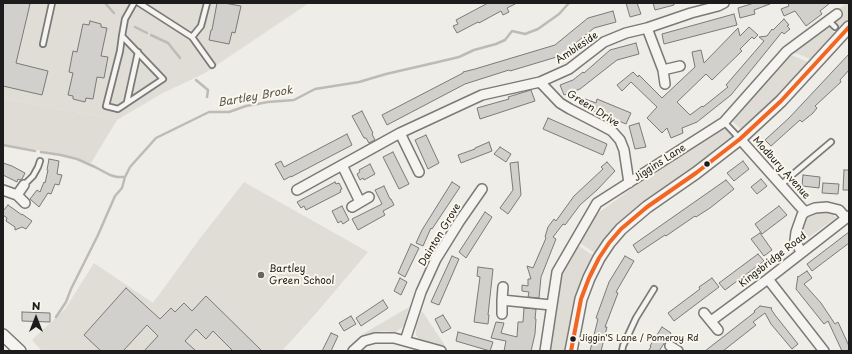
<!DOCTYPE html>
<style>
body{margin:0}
#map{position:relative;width:852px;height:354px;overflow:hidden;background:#eeede8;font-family:"Playpen Sans",sans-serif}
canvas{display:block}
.frame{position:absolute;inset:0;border:4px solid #1c1c1c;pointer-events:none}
.north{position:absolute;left:16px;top:298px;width:40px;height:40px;-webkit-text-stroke:3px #fbf7ec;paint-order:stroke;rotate:0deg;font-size:11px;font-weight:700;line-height:16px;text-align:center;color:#1c1c1c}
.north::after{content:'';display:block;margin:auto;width:14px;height:18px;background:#1c1c1c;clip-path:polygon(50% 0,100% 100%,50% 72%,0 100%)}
</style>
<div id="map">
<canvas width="852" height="354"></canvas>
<div class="frame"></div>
<div class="north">N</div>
</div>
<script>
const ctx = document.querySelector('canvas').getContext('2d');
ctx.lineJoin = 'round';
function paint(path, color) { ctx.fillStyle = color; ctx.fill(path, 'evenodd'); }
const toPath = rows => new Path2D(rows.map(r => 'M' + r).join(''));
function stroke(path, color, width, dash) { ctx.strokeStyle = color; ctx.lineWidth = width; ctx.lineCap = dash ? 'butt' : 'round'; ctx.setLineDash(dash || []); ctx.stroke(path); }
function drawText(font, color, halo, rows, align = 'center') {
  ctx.font = font + ' "Playpen Sans",sans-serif'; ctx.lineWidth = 4; ctx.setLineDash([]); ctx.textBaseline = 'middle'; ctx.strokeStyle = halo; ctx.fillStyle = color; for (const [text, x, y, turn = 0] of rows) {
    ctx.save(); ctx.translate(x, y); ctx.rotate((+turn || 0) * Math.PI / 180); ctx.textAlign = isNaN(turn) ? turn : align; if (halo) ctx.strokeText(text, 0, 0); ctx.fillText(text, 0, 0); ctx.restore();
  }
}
paint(toPath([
 [3,3,309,3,205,73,161,94,117,120,3,98],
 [244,182,368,252,318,311,282,351,42,351,32,340,65,309,94,263,153,303,198,241]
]), '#dfddd6');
paint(toPath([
 [847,3,849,3,849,21,841,28,828,16],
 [823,26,830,27,835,34,810,59,791,51],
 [789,54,808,62,743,131,728,117],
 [3,98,117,120,91,163,42,151,3,144],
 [720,125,735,138,596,254,577,241,597,214,627,192],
 [825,210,831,212,836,218,803,241,801,238,800,229,803,221,811,214],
 [576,244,594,256,577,294,567,336,565,351,549,351,559,280],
 [409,307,404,326,396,332,384,331,361,335],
 [422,311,446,347,419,339,416,335,416,327]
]), '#dfdcd5');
stroke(toPath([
 [105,3,114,13],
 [135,27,147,33],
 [151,35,168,43,180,58],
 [196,80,208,90,207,97],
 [3,145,35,151],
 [41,152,61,155,77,159,95,167,110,175,117,177,125,177],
 [56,317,66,302,71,289,98,235,115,196,122,188,125,177,130,167,156,138,209,112,229,112,246,106,268,102,294,100,315,89,359,82,386,74,438,62,459,57,474,50,496,44,505,40,512,31,525,34,538,29,559,14,569,3]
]), '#bebbb6', 2.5);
const building = toPath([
 [3,3,25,3,30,4,16,63,48,71,42,95,3,86,3,3],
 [217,3,224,3,241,6,235,33,232,32,229,44,209,40,211,30,212,30,217,3],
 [488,3,517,3,507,8,509,12,503,15,501,11,479,23,478,22,457,33,453,26,458,24,456,20,488,3],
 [626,3,637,3,641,14,630,17,626,3],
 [653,3,674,3,674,5,655,10,653,3],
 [754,3,770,4,754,10,755,14,740,18,738,8,754,3],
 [788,3,830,3,820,11,822,14,806,26,795,11,784,16,781,9,789,6,788,3],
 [613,11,616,22,594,28,560,56,510,71,509,70,465,84,387,125,382,115,463,73,463,72,475,69,555,45,588,18,613,11],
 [734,14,737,25,664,44,662,34,734,14],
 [784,19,789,25,787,26,790,29,784,34,782,32,731,95,697,122,682,128,683,133,671,138,667,128,662,133,647,118,657,107,631,82,622,91,617,85,633,72,638,77,639,75,662,98,695,67,692,52,701,50,704,63,738,28,740,36,749,27,758,35,754,39,752,37,740,49,742,51,712,80,706,74,677,102,690,115,702,106,703,107,728,87,726,85,764,41,759,37,767,36,772,29,773,30,784,19],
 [90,21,101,24,101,27,107,28,101,56,108,57,104,78,97,77,93,99,86,98,85,102,73,99,73,96,68,95,73,73,69,72,73,51,77,52,83,24,89,25,90,21],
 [636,43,639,54,617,60,580,89,564,95,560,85,573,80,583,72,584,73,610,50,636,43],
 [849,54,849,70,840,80,841,82,815,106,817,108,813,113,802,122,800,120,771,146,765,140,789,118,849,54],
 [531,90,535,101,480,119,477,108,509,99,508,97,531,90],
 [585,99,596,103,597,99,631,113,626,124,582,106,585,99],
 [362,111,373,133,372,134,375,140,369,143,366,138,364,138,352,116,362,111],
 [548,118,607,144,603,155,543,129,548,118],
 [639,123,646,147,635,149,629,126,639,123],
 [347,134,352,145,291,177,291,176,284,180,275,164,281,161,284,167,347,134],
 [426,135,439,163,428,169,415,140,426,135],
 [489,142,492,151,461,163,458,155,475,149,475,148,489,142],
 [500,147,511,154,506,162,494,154,500,147],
 [393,152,409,184,399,189,383,157,393,152],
 [49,159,59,161,57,174,62,175,59,185,55,184,51,194,48,193,39,207,30,199,37,190,40,192,44,182,45,183,48,170,47,170,49,159],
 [743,161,749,169,734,181,727,173,743,161],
 [518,162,521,195,508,214,500,208,513,190,510,163,518,162],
 [607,162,615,171,597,190,580,205,565,225,563,224,553,237,556,239,541,277,539,298,528,297,529,292,522,291,522,285,528,286,528,279,531,279,527,266,533,268,546,238,545,237,548,227,554,219,556,221,574,196,603,169,601,167,607,162],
 [3,163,12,166,25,173,22,179,20,180,18,179,17,182,3,175,3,163],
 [370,164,375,174,364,180,363,178,360,180,357,174,360,172,359,170,370,164],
 [844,170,849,170,849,190,843,190,844,170],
 [803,175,820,177,819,188,802,186,803,175],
 [761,179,767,186,757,194,751,187,761,179],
 [726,180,734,189,710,208,696,217,695,216,666,236,665,235,638,253,633,245,726,180],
 [335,182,336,184,339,183,342,189,340,190,341,192,306,210,304,206,301,208,297,202,335,182],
 [452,182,460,187,432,229,431,228,423,246,416,243,422,230,452,182],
 [823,183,839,184,838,194,822,193,823,183],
 [384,186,390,199,391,199,394,205,383,211,385,215,358,230,352,219,382,204,375,190,384,186],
 [8,205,22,215,22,214,32,221,26,229,22,227,15,230,15,227,6,221,7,218,3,215,3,211,8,205],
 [342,206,349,220,343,224,341,221,338,223,332,211,342,206],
 [779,206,787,215,762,234,755,224,779,206],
 [485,212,492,217,466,258,459,252,485,212],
 [849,232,849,243,812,271,807,264,849,232],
 [760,233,772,250,764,256,751,239,760,233],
 [411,244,419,248,405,277,398,273,411,244],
 [758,254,764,261,725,290,719,283,758,254],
 [452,256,459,259,439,305,431,302,452,256],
 [625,256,634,261,616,292,618,293,605,327,607,327,601,351,590,351,598,319,596,318,609,282,625,256],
 [478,267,493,269,488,315,489,315,488,324,474,322,480,277,477,276,478,267],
 [807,271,812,278,804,284,821,303,835,324,838,322,849,346,849,351,842,351,828,321,824,324,796,289,798,276,798,277,807,271],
 [400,278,407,282,401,295,394,291,400,278],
 [712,278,719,287,674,321,668,313,700,289,699,287,712,278],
 [126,288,160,319,171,308,175,312,184,303,192,311,206,296,262,351,233,351,213,331,206,339,196,329,185,341,196,351,144,351,158,336,147,325,123,351,101,351,84,335,126,288],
 [383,300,388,308,361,326,356,318,383,300],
 [760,306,772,308,771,309,775,315,798,344,792,349,771,324,765,313,753,322,756,325,723,351,705,351,755,312,754,311,760,306],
 [524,308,536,309,535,319,536,319,535,334,531,351,504,351,506,341,491,338,496,322,504,323,501,333,517,337,518,322,523,322,524,308],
 [22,312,50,313,50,322,22,321,22,312],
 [443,315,451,328,442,333,435,319,443,315],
 [351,316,356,324,344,331,339,323,351,316],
 [662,327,671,333,659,351,648,351,651,347,650,346,662,327],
 [458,332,493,342,490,351,456,341,458,332],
 [331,333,338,336,331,351,322,351,331,333]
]);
paint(building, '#d1d0cc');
stroke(building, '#7a7a78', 1);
const service = toPath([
 [139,3,192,37,212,65],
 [828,20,835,27],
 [122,36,163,79,118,109,106,106,120,51,122,36,125,19,134,3],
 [192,37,201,26,207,3],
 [43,44,52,3],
 [127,102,138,52],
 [724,122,740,139],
 [24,185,33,176,38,167,40,161],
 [781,185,792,175,831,142],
 [622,351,623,346,636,318,654,289]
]);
const minor = toPath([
 [647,28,663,70,665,84],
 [663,70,680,66],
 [540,82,560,103,570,109,599,124,612,131,620,140,624,150,629,183],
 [400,133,419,172],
 [740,139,805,212],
 [342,165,360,202],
 [3,190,17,195,25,203],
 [297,190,400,133,482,95,540,82,569,69,604,42,626,33,647,28,691,13,718,6,724,3],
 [17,195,24,185],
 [352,207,369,197],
 [801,252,795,240,796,232,802,215,805,212,815,208,827,207,839,210,846,218],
 [768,279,824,351],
 [503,287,502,300,551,305],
 [704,313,718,330],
 [502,314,502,300],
 [711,321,768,279,849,216],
 [405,341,421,292,436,259,459,222,482,189],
 [670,346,678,351],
 [353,351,364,341,375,338,394,338,441,351],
 [545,351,557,272,597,203,724,122,787,51,837,14]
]);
const tertiary = toPath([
 [3,335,20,351],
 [571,351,581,299,589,278,599,258,609,243,621,229,647,207,696,173,740,139,781,101,849,27]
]);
stroke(service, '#7a7a78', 8);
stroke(minor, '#7a7a78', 12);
stroke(tertiary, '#7a7a78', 14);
stroke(service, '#f5f4f0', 4.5);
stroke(minor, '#f5f4f0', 9);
stroke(tertiary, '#f5f4f0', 11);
stroke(toPath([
 [571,351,581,299,589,278,599,258,609,243,621,229,647,207,696,173,740,139,781,101,849,27]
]), '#f26522', 4);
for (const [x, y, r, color] of [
 [707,164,3.5,"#1c1c1c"],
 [261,275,4,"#666563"],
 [573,339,3.5,"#1c1c1c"]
]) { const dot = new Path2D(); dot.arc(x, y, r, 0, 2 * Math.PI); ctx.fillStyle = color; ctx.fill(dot); stroke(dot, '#fbf7ec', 1.5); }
drawText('9px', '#1c1c1c', '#fbf7ec', [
 ["Jiggin'S Lane / Pomeroy Rd",580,339]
], 'left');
drawText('10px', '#1c1c1c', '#fbf7ec', [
 ["Ambleside",577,48,-34],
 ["Green Drive",593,109,32],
 ["Jiggins Lane",660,163,-33],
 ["Modbury Avenue",781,168,48],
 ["Dainton Grove",440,235,-59],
 ["Kingsbridge Road",773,260,-38]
]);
drawText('10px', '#1c1c1c', '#fbf7ec', [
 ["Bartley",269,269],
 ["Green School",269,281]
], 'left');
drawText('italic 11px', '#545351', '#fbf7ec', [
 ["Bartley Brook",255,97,-10]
]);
</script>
